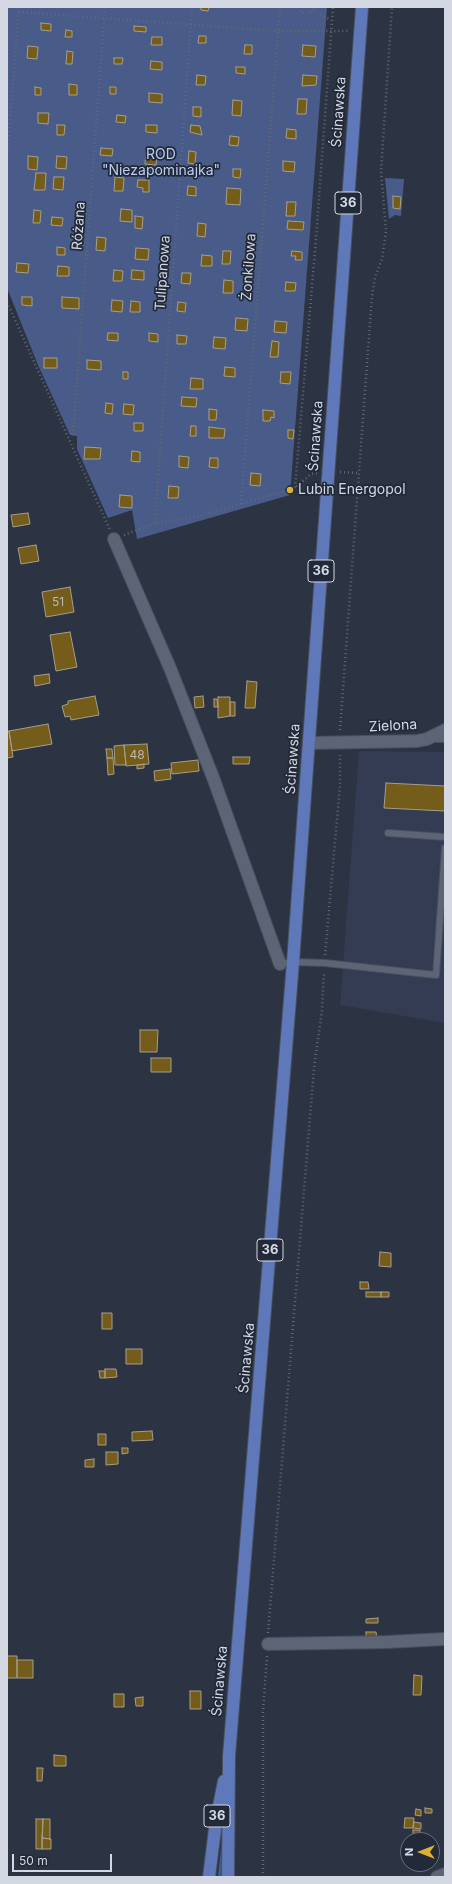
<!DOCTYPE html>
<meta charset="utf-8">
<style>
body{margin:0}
#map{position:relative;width:452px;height:1884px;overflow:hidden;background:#2c3343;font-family:Inter,sans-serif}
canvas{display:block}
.frame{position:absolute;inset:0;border:8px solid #d3d8e2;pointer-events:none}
.north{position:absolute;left:400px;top:1832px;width:40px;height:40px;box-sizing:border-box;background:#222938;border:1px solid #696f7c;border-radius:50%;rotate:270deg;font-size:11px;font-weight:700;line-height:16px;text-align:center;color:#d3d8e2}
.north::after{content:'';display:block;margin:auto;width:14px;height:18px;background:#deb133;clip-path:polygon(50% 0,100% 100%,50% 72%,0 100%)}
.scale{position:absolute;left:12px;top:1854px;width:100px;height:18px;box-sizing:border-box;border:2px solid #d3d8e2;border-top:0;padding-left:5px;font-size:12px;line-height:14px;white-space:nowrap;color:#d3d8e2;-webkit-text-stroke:3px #222938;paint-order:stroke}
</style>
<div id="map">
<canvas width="452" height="1884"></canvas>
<div class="frame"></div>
<div class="north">N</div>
<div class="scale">50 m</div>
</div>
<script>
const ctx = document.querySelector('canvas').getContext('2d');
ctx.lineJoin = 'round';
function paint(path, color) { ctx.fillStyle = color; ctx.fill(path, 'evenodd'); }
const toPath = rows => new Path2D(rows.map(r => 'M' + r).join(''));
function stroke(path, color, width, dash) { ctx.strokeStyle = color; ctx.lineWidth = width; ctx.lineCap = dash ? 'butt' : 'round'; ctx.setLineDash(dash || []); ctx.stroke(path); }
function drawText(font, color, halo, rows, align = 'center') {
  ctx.font = font + ' Inter,sans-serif'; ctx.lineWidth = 3.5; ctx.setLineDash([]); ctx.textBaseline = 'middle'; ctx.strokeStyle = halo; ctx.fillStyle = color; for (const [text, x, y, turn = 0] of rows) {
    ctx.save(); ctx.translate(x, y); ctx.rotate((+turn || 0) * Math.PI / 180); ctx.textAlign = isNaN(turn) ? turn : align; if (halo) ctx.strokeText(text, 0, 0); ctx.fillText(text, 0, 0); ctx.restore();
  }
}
paint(toPath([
 [359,751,445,752,445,1023,340,1005]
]), '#333c52');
paint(toPath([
 [7,7,327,7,290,495,137,539,132,510,108,518,77,449,77,436,70,435,38,365,7,288],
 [385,178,404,179,401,216,395,215,389,219],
 [223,1830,223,1877,218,1877]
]), '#495c89');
const building = toPath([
 [201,7,209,7,208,11,201,10,201,7],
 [41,23,51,24,51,31,41,30,41,23],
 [134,26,146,27,146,32,134,31,134,26],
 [66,30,72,31,72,37,65,37,66,30],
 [199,36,206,36,206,43,198,43,199,36],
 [152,37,162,37,162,45,151,45,152,37],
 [245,45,252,45,252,54,244,54,245,45],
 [303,45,316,46,315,57,302,56,303,45],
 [28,46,38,47,37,59,27,58,28,46],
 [67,51,73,52,72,64,66,64,67,51],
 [114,58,123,58,122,64,114,64,114,58],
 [151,61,162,62,162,70,150,69,151,61],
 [236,67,245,67,245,74,236,73,236,67],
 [197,75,206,76,205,85,196,85,197,75],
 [303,75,317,76,316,85,302,86,303,75],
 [69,84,77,85,77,95,69,95,69,84],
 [35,87,41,88,41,95,35,95,35,87],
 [110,87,116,87,116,94,110,94,110,87],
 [149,93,162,94,162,103,149,102,149,93],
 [298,99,307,99,306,114,297,114,298,99],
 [233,100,242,101,241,116,232,115,233,100],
 [193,107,201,107,201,117,193,116,193,107],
 [38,113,49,113,48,124,38,123,38,113],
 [117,115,126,116,125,123,116,122,117,115],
 [57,125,65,125,64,135,57,135,57,125],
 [146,125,157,125,157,133,146,132,146,125],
 [191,125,200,126,202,135,190,132,191,125],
 [287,129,296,130,296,139,286,138,287,129],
 [230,136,239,137,238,146,229,145,230,136],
 [101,148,113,149,112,156,100,155,101,148],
 [189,151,196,152,195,164,188,163,189,151],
 [146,152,157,153,156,165,145,164,146,152],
 [28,156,38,157,37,170,28,169,28,156],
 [57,156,67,157,66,169,56,168,57,156],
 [283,161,295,162,294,172,283,171,283,161],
 [233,169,241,169,240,178,233,177,233,169],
 [36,173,46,173,45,190,34,190,36,173],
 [54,177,64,177,63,190,53,189,54,177],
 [115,177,124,178,123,191,114,191,115,177],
 [138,180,149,180,149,192,143,192,143,188,137,187,138,180],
 [188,186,196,187,196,196,187,195,188,186],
 [227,188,241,189,240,205,226,204,227,188],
 [393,196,401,197,400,209,393,208,393,196],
 [287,202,296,202,295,216,286,216,287,202],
 [121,209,132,210,132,222,120,221,121,209],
 [34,210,41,211,40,223,33,223,34,210],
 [135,216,143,217,142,229,135,228,135,216],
 [52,217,63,218,62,226,51,225,52,217],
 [288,221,304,222,303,230,287,229,288,221],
 [198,223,206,224,205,237,197,236,198,223],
 [97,237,106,238,105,251,96,250,97,237],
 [57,247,65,248,65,255,57,255,57,247],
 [136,248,149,249,148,260,135,259,136,248],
 [223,251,231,251,230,264,222,264,223,251],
 [292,251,302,252,302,260,295,260,296,256,291,256,292,251],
 [202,255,212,256,212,266,201,266,202,255],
 [17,263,29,264,28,273,16,272,17,263],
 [58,266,69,267,69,276,57,276,58,266],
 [114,270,123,271,122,281,113,281,114,270],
 [132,270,144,271,144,280,131,279,132,270],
 [182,273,191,273,190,284,181,283,182,273],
 [224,280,233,281,233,293,223,293,224,280],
 [286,282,296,283,295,291,285,291,286,282],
 [22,297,32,297,32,306,22,305,22,297],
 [62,297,79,298,79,309,62,308,62,297],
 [112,300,123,301,122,312,111,311,112,300],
 [131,301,140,302,140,312,130,312,131,301],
 [178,302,186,303,185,312,177,311,178,302],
 [236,318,248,319,247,331,235,330,236,318],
 [275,321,287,322,286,333,274,332,275,321],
 [108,333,118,333,118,341,107,340,108,333],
 [149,333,158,334,158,342,149,341,149,333],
 [177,335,187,336,186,344,177,344,177,335],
 [214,337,226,338,225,349,213,348,214,337],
 [272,341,279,342,278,357,270,357,272,341],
 [44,358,57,358,57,368,44,368,44,358],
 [87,360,101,361,101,370,87,369,87,360],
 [225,367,235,368,235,377,224,376,225,367],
 [123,372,128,372,128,379,123,379,123,372],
 [281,372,291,372,290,384,280,383,281,372],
 [191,378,203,379,203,389,190,389,191,378],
 [182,397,197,398,196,407,181,406,182,397],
 [106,403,113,404,112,414,105,413,106,403],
 [124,404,134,405,133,415,123,414,124,404],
 [209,409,217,410,216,420,209,420,209,409],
 [263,410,274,411,274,418,271,417,270,421,263,421,263,410],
 [134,423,143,423,143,431,134,431,134,423],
 [191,426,196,426,196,436,190,436,191,426],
 [209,427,225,429,224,438,209,438,209,427],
 [288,430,294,430,293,439,288,438,288,430],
 [85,447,101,448,100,459,84,459,85,447],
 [132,451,140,452,140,462,131,461,132,451],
 [179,456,189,457,188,468,179,467,179,456],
 [210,458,218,458,218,468,209,467,210,458],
 [251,473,261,474,260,486,250,485,251,473],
 [169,486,179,487,178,498,168,498,169,486],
 [120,495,132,496,132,508,119,507,120,495],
 [28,513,30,524,13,527,11,515,28,513],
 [36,545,39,561,21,564,18,548,36,545],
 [70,587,74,612,46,617,42,592,70,587],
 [70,632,77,667,56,671,50,635,70,632],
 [49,674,50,683,35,686,34,676,49,674],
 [247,681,257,682,255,708,245,708,247,681],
 [95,696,99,715,71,720,70,716,65,717,62,706,68,704,68,701,95,696],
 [203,696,204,707,195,708,194,697,203,696],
 [218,697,230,697,230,716,218,718,218,697],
 [214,699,217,699,218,707,214,707,214,699],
 [230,702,235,702,235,716,230,716,230,702],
 [48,724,52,744,12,751,9,731,48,724],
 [9,731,13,757,7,758,7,732,9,731],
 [147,744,149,764,126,766,124,745,147,744],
 [124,745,126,765,115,765,114,746,124,745],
 [106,749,112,749,113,758,107,758,106,749],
 [233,757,250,757,249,764,233,764,233,757],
 [107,758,113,758,114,774,108,775,107,758],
 [198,760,199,771,172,774,171,763,198,760],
 [144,764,144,768,137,769,137,765,144,764],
 [170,769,171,779,155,781,154,771,170,769],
 [386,783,445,786,445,811,384,808,386,783],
 [140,1030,158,1030,157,1052,140,1052,140,1030],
 [151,1058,171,1058,171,1072,151,1072,151,1058],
 [380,1252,391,1253,391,1267,379,1266,380,1252],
 [360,1282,368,1282,369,1289,360,1289,360,1282],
 [366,1292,381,1292,381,1297,366,1297,366,1292],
 [381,1292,389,1292,389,1297,381,1297,381,1292],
 [102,1313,112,1313,112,1329,102,1329,102,1313],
 [126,1349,142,1349,142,1364,126,1364,126,1349],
 [105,1369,116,1369,117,1377,105,1378,105,1369],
 [99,1371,105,1371,105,1378,100,1378,99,1371],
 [152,1431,153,1440,132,1441,132,1432,152,1431],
 [98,1434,106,1434,106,1445,98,1445,98,1434],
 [122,1448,128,1448,128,1453,122,1454,122,1448],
 [106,1452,118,1452,118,1464,106,1465,106,1452],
 [94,1459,94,1467,85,1467,85,1460,94,1459],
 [378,1618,378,1623,366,1623,366,1619,378,1618],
 [366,1632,376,1632,377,1638,366,1638,366,1632],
 [7,1656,17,1656,17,1678,7,1678,7,1656],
 [17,1660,33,1660,33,1678,17,1678,17,1660],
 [414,1675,422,1676,421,1695,413,1695,414,1675],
 [190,1691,201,1691,201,1709,190,1709,190,1691],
 [114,1694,124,1694,124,1707,114,1707,114,1694],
 [143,1697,143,1706,136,1706,135,1698,143,1697],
 [54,1755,66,1756,66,1766,54,1766,54,1755],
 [37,1768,43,1768,42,1781,37,1781,37,1768],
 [425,1808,432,1809,432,1813,425,1813,425,1808],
 [416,1809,421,1810,421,1816,415,1815,416,1809],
 [405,1818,414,1818,413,1828,404,1828,405,1818],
 [36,1819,43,1819,42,1849,36,1849,36,1819],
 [43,1819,50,1819,50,1839,42,1838,43,1819],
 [414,1822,421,1823,421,1829,413,1828,414,1822],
 [413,1830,420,1830,419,1840,413,1840,413,1830],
 [42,1838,51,1839,51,1849,42,1849,42,1838]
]);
paint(building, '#745c1b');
stroke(building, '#a79e8a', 1);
const lane = toPath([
 [433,739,445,739],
 [388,833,445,837],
 [280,964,293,962,325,963,436,975,445,848]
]);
const street = toPath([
 [114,539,170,668,214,780,280,964],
 [309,743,417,741,427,739,445,730],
 [268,1644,387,1642,445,1639],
 [437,1877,445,1874]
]);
const primary = toPath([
 [209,1877,216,1821,224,1781],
 [228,1877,229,1756,293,962,362,7]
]);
stroke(lane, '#494f5d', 8);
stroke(street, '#494f5d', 14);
stroke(primary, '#494f5d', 14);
stroke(toPath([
 [298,7,301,12,308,13,313,11,315,7],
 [313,11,331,20],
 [19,12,278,31,350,31],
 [7,160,19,7],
 [7,302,110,530],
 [73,435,105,7],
 [340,472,360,473],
 [317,473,311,474,295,488,316,239,333,7],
 [241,504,280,7],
 [155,523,192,7],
 [124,535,155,523,196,517,295,488],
 [340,730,372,296,375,277,382,259,386,231,381,171,392,7],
 [325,955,340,786,340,755],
 [268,1633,314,1068,322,1010,324,972],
 [263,1877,263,1711,267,1656]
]), '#616876', 2.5, [1, 3]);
stroke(lane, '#5c6476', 6);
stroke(street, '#5c6476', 12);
stroke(primary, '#5e78b9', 12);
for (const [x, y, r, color] of [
 [290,490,4,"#deb133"]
]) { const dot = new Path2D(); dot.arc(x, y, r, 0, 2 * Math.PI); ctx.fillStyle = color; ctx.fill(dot); stroke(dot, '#222938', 1.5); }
drawText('12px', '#bbb9b0', null, [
 ["51",58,602],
 ["48",137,755]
]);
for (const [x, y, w] of [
 [348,203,26],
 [321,571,26],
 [270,1250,26],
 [217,1816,26]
]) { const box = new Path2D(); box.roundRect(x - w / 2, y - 11, w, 22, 3); ctx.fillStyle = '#222938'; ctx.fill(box); stroke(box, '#d3d8e2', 1); }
drawText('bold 13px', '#d3d8e2', null, [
 ["36",348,203],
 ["36",321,571],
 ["36",270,1250],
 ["36",217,1816]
]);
drawText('14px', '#d3d8e2', '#222938', [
 ["Ścinawska",339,112,-86],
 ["Różana",79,226,-86],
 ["Żonkilowa",249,267,-86],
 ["Tulipanowa",163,273,-86],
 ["Ścinawska",316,436,-86],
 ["Zielona",393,726,-3],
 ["Ścinawska",293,759,-86],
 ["Ścinawska",247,1358,-85],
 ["Ścinawska",220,1681,-85]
]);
drawText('14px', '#bdcdf3', '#222938', [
 ["ROD",161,155],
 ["\"Niezapominajka\"",161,171]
]);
drawText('14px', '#d3d8e2', '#222938', [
 ["Lubin Energopol",298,490]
], 'left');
</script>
